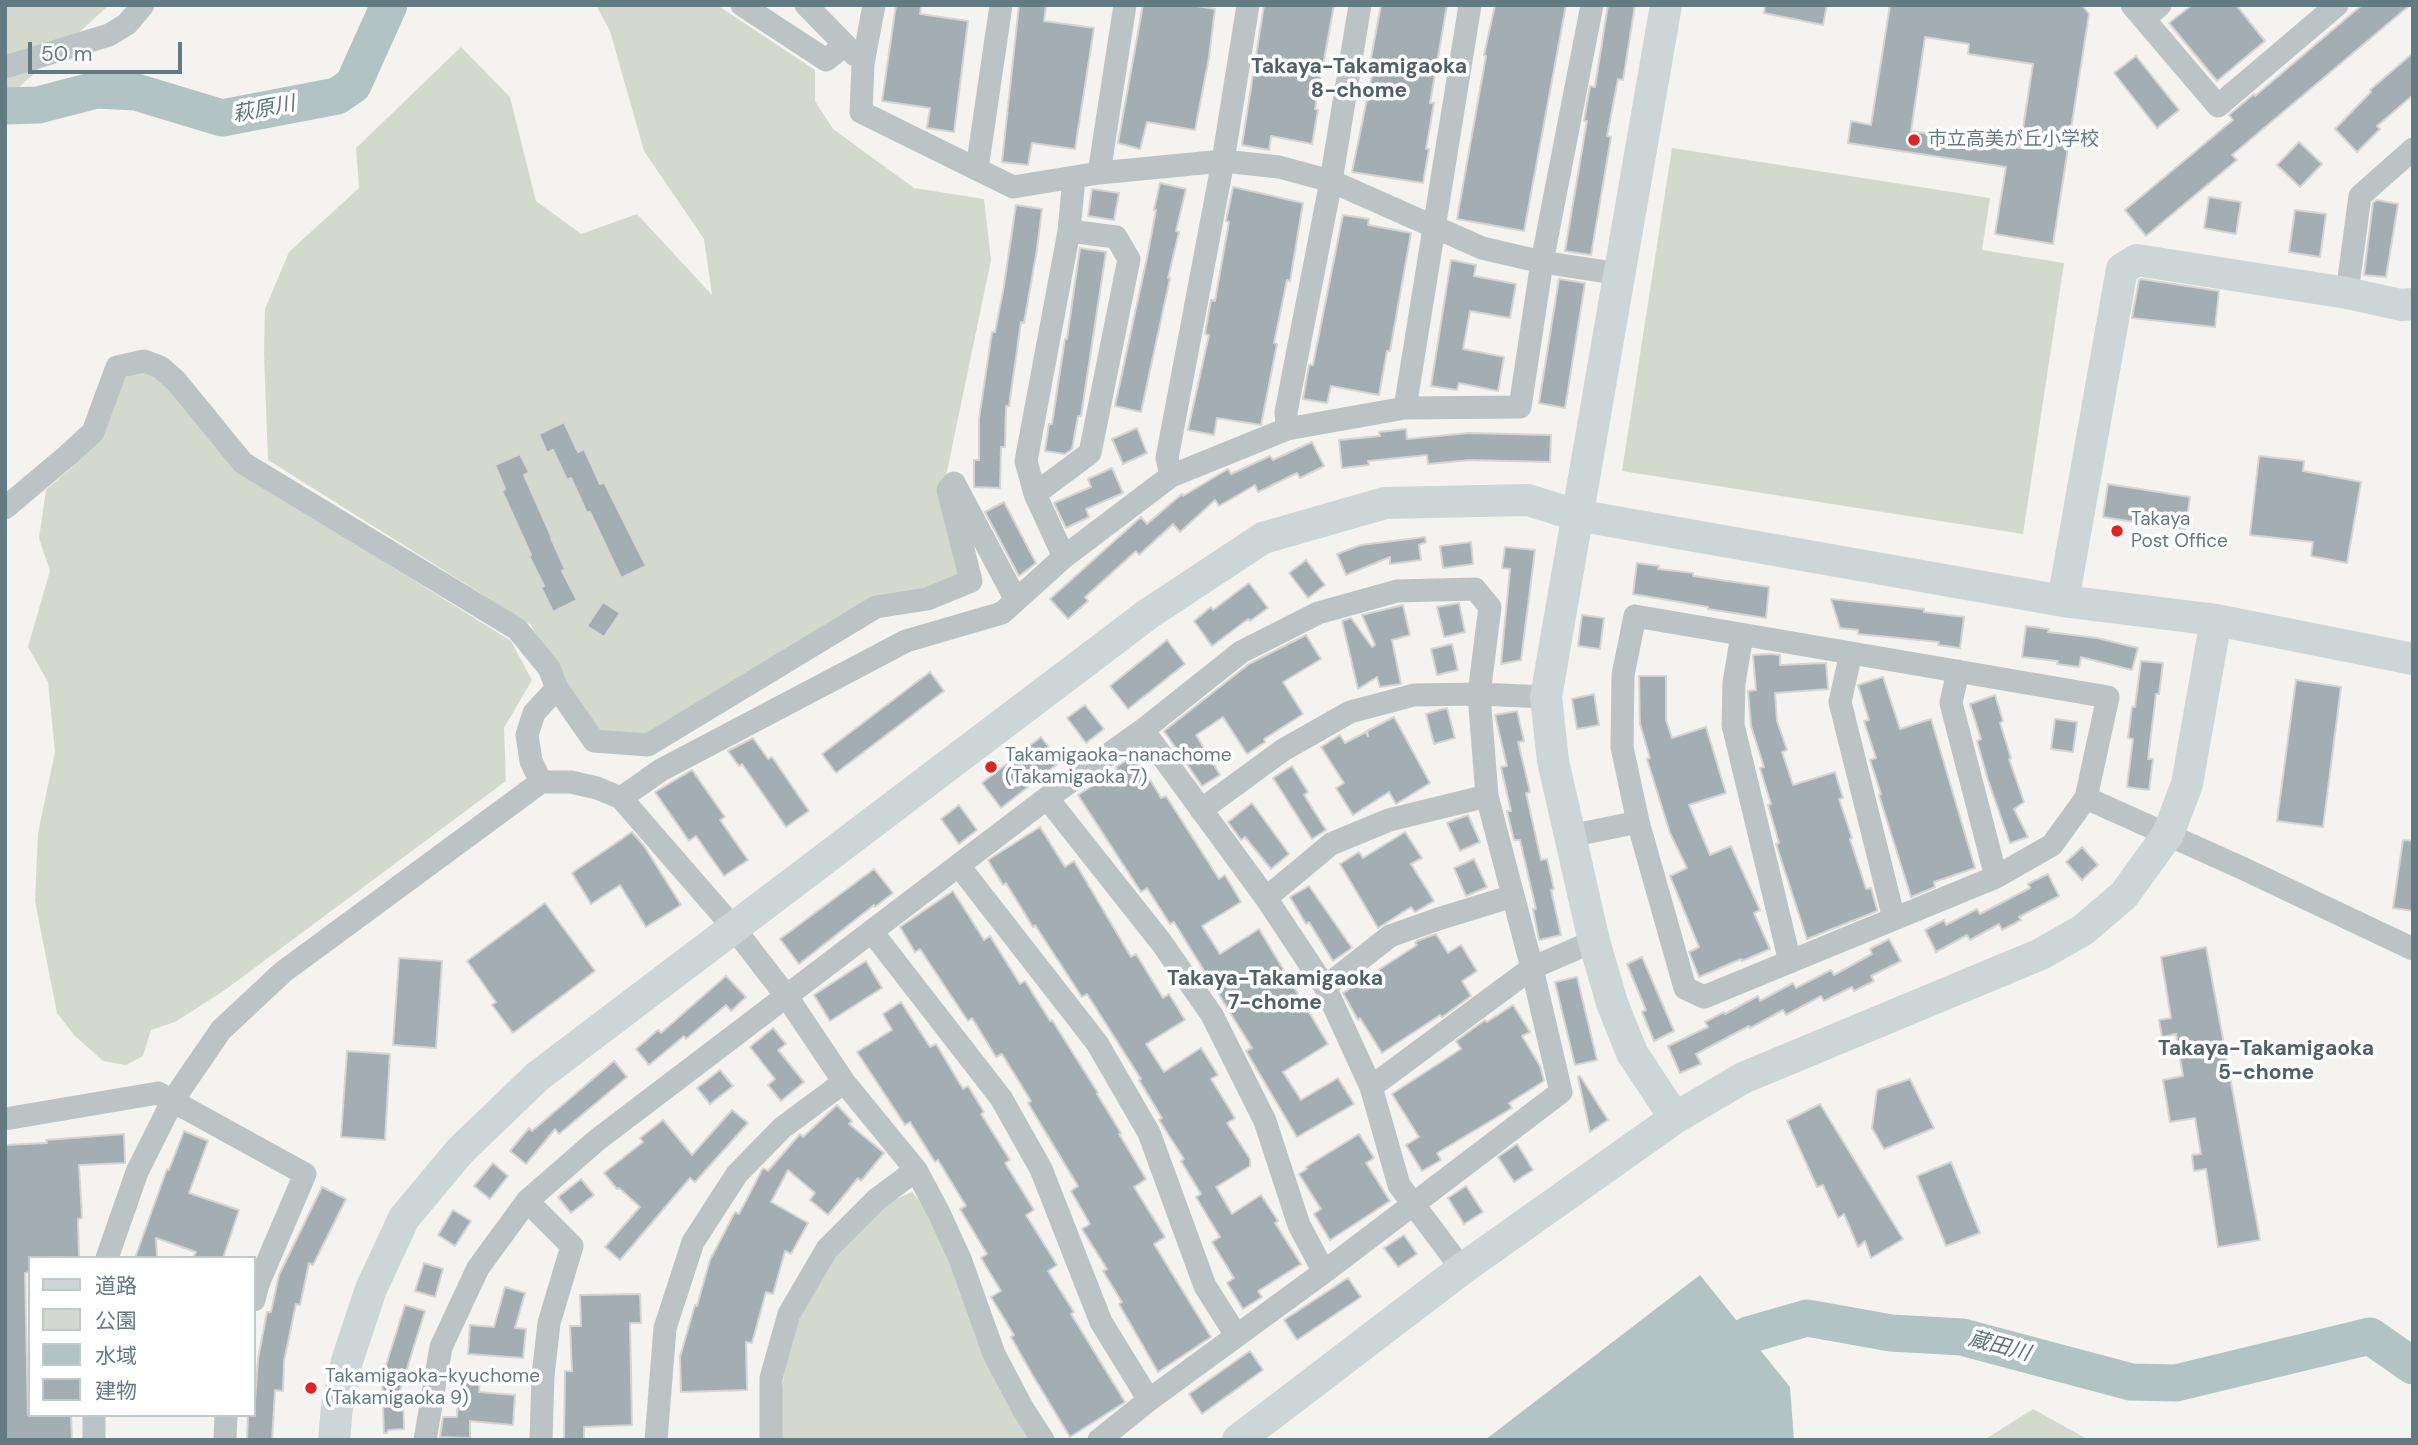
<!DOCTYPE html>
<meta charset="utf-8">
<style>
body{margin:0}
#map{position:relative;width:2418px;height:1445px;overflow:hidden;background:#f4f3ef;font-family:"DM Sans","Noto Sans JP",sans-serif}
canvas{display:block}
.frame{position:absolute;inset:0;border:7px solid #627a81;pointer-events:none}
.legend{position:absolute;left:28px;top:1256px;width:228px;height:161px;box-sizing:border-box;background:#fff;border:2px solid #c0cacd;margin:0;padding:9px 12px;list-style:none;font-size:21px;color:#627a81}
.legend li{display:flex;align-items:center;gap:14px;height:35px}
.legend b{width:35px;border:2px solid #c0cacd}
.scale{position:absolute;left:28px;top:42px;width:154px;height:32px;box-sizing:border-box;border:4px solid #627a81;border-top:0;padding-left:9px;font-size:21px;line-height:24px;white-space:nowrap;color:#627a81;-webkit-text-stroke:5px #fff;paint-order:stroke}
</style>
<div id="map">
<canvas width="2418" height="1445"></canvas>
<div class="frame"></div>
<ul class="legend">
<li><b style="height:9px;background:#cdd6d7"></b>道路</li>
<li><b style="height:19px;background:#d4d9ce"></b>公園</li>
<li><b style="height:19px;background:#b1c3c3"></b>水域</li>
<li><b style="height:19px;background:#a2aeb1"></b>建物</li>
</ul>
<div class="scale">50 m</div>
</div>
<script>
const ctx = document.querySelector('canvas').getContext('2d');
ctx.lineJoin = 'round';
function paint(path, color) { ctx.fillStyle = color; ctx.fill(path, 'evenodd'); }
const toPath = rows => new Path2D(rows.map(r => 'M' + r).join(''));
function stroke(path, color, width, dash) { ctx.strokeStyle = color; ctx.lineWidth = width; ctx.lineCap = dash ? 'butt' : 'round'; ctx.setLineDash(dash || []); ctx.stroke(path); }
function drawText(font, color, halo, rows, align = 'center') {
  ctx.font = font + ' "DM Sans","Noto Sans JP",sans-serif'; ctx.lineWidth = 7; ctx.setLineDash([]); ctx.textBaseline = 'middle'; ctx.strokeStyle = halo; ctx.fillStyle = color; for (const [text, x, y, turn = 0] of rows) {
    ctx.save(); ctx.translate(x, y); ctx.rotate((+turn || 0) * Math.PI / 180); ctx.textAlign = isNaN(turn) ? turn : align; if (halo) ctx.strokeText(text, 0, 0); ctx.fillText(text, 0, 0); ctx.restore();
  }
}
paint(toPath([
 [5,5,109,5,5,100],
 [596,5,717,5,815,70,815,101,833,129,914,188,984,199,991,260,945,481,960,585,877,612,650,744,583,730,531,625,268,460,264,353,265,309,289,252,359,188,356,148,461,47,510,97,536,201,581,234,637,214,712,295,704,239,644,151,610,31],
 [1672,148,1990,198,1982,250,2064,263,2023,534,1622,471],
 [136,372,158,374,236,469,511,641,532,680,504,728,506,781,225,990,175,1022,151,1030,143,1056,126,1065,103,1061,74,1035,57,1013,35,901,38,833,55,752,48,682,28,647,50,571,39,538,46,490,71,468,102,434,120,381],
 [912,1192,933,1218,976,1337,1006,1400,1031,1440,780,1440,780,1408,784,1373,804,1302,848,1237,891,1201],
 [2033,1409,2089,1440,1984,1440]
]), '#d4d9ce');
paint(toPath([
 [1700,1275,1790,1387,1794,1440,1485,1440]
]), '#b1c3c3');
stroke(toPath([
 [5,106,38,105,96,90,136,92,222,118,337,96,353,85,389,5],
 [1707,1365,1748,1335,1807,1318,1891,1333,1962,1337,2131,1382,2176,1383,2370,1336,2413,1366]
]), '#b1c3c3', 37);
const building = toPath([
 [896,5,921,5,920,14,968,21,954,132,927,128,930,108,882,101,896,5],
 [1019,5,1046,5,1044,21,1094,28,1075,149,1032,143,1028,165,1002,162,1019,5],
 [1143,5,1191,5,1215,9,1209,57,1195,130,1147,122,1140,149,1118,143,1143,5],
 [1264,5,1334,5,1315,109,1318,110,1312,144,1271,136,1269,150,1242,145,1264,5],
 [1381,5,1447,5,1430,103,1434,103,1426,149,1429,149,1423,183,1352,172,1374,65,1370,64,1381,5],
 [1495,5,1566,5,1524,231,1457,219,1486,56,1484,55,1495,5],
 [1608,5,1635,5,1623,80,1618,79,1607,136,1611,137,1591,255,1565,251,1587,121,1584,121,1590,86,1595,87,1608,5],
 [1765,5,1827,5,1823,25,1764,13,1765,5],
 [1890,5,2082,5,2089,14,2053,244,1995,234,2006,167,1848,143,1851,121,1871,125,1890,5],
 [1925,37,1969,44,1968,54,2033,64,2020,148,1911,131,1925,37],
 [2192,5,2236,5,2265,41,2217,81,2169,23,2192,5],
 [2362,5,2410,5,2232,155,2237,160,2146,236,2125,210,2233,120,2229,115,2254,94,2255,96,2362,5],
 [2413,53,2413,95,2377,126,2380,129,2357,152,2335,129,2371,92,2370,90,2413,53],
 [2136,56,2179,110,2157,128,2114,73,2136,56],
 [2299,142,2322,164,2300,187,2277,165,2299,142],
 [1160,183,1186,189,1176,231,1179,232,1168,278,1170,278,1141,412,1115,406,1148,253,1156,210,1154,210,1160,183],
 [1233,187,1303,203,1290,281,1287,280,1274,343,1277,344,1261,425,1217,418,1214,435,1188,430,1209,335,1205,334,1211,300,1215,301,1229,222,1226,221,1233,187],
 [1092,189,1119,193,1114,220,1088,216,1092,189],
 [2209,197,2241,202,2236,234,2204,228,2209,197],
 [2377,200,2398,204,2386,277,2364,275,2373,203,2377,200],
 [1016,205,1042,209,1037,249,1024,323,1021,322,1009,406,1006,406,1005,447,1001,447,1000,488,974,487,974,460,979,460,979,419,992,332,995,332,1003,292,1016,205],
 [2295,210,2326,214,2320,257,2289,252,2295,210],
 [1343,215,1369,219,1368,225,1411,233,1390,351,1387,351,1379,395,1331,386,1327,403,1303,399,1309,365,1313,365,1343,215],
 [1080,248,1106,252,1081,416,1078,416,1072,449,1065,454,1045,451,1049,424,1052,424,1065,339,1067,339,1080,248],
 [1451,260,1476,265,1474,276,1516,284,1510,318,1470,311,1463,349,1504,357,1498,391,1459,383,1457,390,1431,386,1451,260],
 [1559,279,1585,283,1565,408,1539,403,1559,279],
 [2141,279,2219,291,2215,327,2132,318,2139,280,2141,279],
 [564,422,578,452,584,449,600,484,604,482,646,566,621,578,590,512,587,513,571,478,567,480,553,450,547,453,539,434,564,422],
 [1137,428,1147,453,1123,464,1112,439,1137,428],
 [1406,429,1407,439,1469,433,1551,435,1550,462,1470,460,1428,464,1427,455,1368,461,1369,465,1342,468,1339,440,1380,436,1379,432,1406,429],
 [1312,442,1324,466,1300,478,1297,473,1258,492,1255,485,1219,506,1215,500,1180,532,1173,524,1139,555,1136,551,1085,597,1088,601,1068,619,1050,599,1141,517,1147,524,1182,494,1183,496,1228,469,1231,474,1270,456,1273,460,1312,442],
 [520,454,529,472,524,475,552,538,551,538,565,569,562,571,577,600,553,612,541,587,544,586,529,556,531,555,502,491,505,489,495,465,520,454],
 [2259,456,2304,461,2303,471,2361,482,2347,563,2311,556,2313,542,2250,535,2259,456],
 [1112,468,1123,493,1086,509,1089,517,1066,528,1054,503,1091,487,1088,479,1112,468],
 [2108,484,2190,497,2185,530,2103,517,2108,484],
 [1004,502,1036,563,1019,576,985,512,1004,502],
 [1425,537,1426,542,1419,545,1421,560,1390,564,1390,557,1346,575,1337,554,1361,545,1425,537],
 [1471,542,1473,564,1443,568,1440,546,1471,542],
 [1505,547,1535,550,1521,660,1501,664,1510,569,1502,568,1505,547],
 [1306,560,1325,585,1308,598,1289,573,1306,560],
 [1637,563,1659,566,1658,569,1693,573,1693,576,1769,587,1766,618,1708,609,1708,607,1633,594,1637,563],
 [1249,583,1268,608,1250,621,1248,619,1212,646,1194,621,1211,607,1213,610,1249,583],
 [1831,599,1924,609,1924,612,1964,617,1960,648,1938,645,1939,642,1858,634,1858,630,1840,628,1831,599],
 [603,602,620,613,604,637,587,626,603,602],
 [1459,603,1465,632,1444,637,1437,607,1459,603],
 [1403,605,1410,635,1392,640,1401,684,1380,687,1377,677,1358,689,1342,621,1351,618,1372,647,1375,645,1362,615,1403,605],
 [1582,615,1604,618,1600,649,1578,646,1582,615],
 [2026,626,2049,629,2048,632,2097,638,2138,648,2132,670,2081,657,2079,667,2057,664,2058,661,2022,657,2026,626],
 [1306,635,1321,659,1283,682,1303,714,1264,739,1265,742,1247,754,1223,717,1196,735,1220,775,1202,786,1164,731,1249,664,1306,635],
 [1167,640,1185,664,1128,709,1110,686,1167,640],
 [1452,644,1458,670,1437,675,1431,649,1452,644],
 [1771,654,1780,655,1780,665,1826,663,1828,689,1775,693,1777,721,1787,750,1782,752,1793,785,1835,772,1843,798,1839,799,1852,838,1850,839,1866,889,1871,888,1877,909,1877,911,1807,939,1777,847,1776,844,1779,843,1768,805,1771,804,1760,768,1764,767,1751,726,1748,691,1756,690,1753,655,1771,654],
 [2141,661,2163,663,2159,694,2156,694,2148,759,2153,759,2149,790,2127,787,2133,739,2128,738,2132,707,2135,707,2141,661],
 [930,672,944,691,836,773,822,754,930,672],
 [1639,676,1666,676,1666,720,1672,738,1706,727,1726,793,1689,805,1710,855,1731,846,1760,910,1754,913,1770,949,1742,961,1741,959,1699,977,1689,952,1699,947,1670,876,1687,868,1670,833,1647,759,1650,758,1640,724,1639,676],
 [1883,677,1900,729,1931,719,1975,868,1934,882,1935,887,1911,897,1879,795,1881,794,1870,760,1876,758,1864,721,1869,720,1858,685,1883,677],
 [2296,680,2341,687,2323,827,2277,821,2296,680],
 [1594,694,1599,725,1577,729,1572,699,1594,694],
 [1995,695,2003,721,2000,723,2011,758,2009,759,2024,802,2014,809,2028,837,2010,843,1988,780,1977,741,1981,739,1970,704,1995,695],
 [1085,705,1104,729,1086,743,1067,718,1085,705],
 [1447,708,1455,738,1434,744,1426,714,1447,708],
 [1517,711,1524,741,1518,742,1530,792,1526,793,1541,860,1547,859,1554,889,1551,890,1561,935,1539,940,1533,909,1536,909,1520,840,1514,840,1507,811,1511,811,1501,767,1507,766,1495,715,1517,711],
 [1394,717,1430,783,1396,804,1389,792,1353,815,1336,788,1344,783,1321,747,1340,735,1345,743,1366,732,1368,736,1367,731,1394,717],
 [2055,719,2077,722,2073,752,2051,749,2055,719],
 [1041,737,1060,762,1001,808,982,783,1041,737],
 [753,738,768,759,772,757,809,811,786,827,742,764,739,766,728,751,753,738],
 [1135,755,1161,798,1166,796,1219,879,1225,875,1241,902,1202,926,1220,954,1259,929,1328,1044,1283,1072,1301,1100,1338,1078,1354,1104,1297,1137,1246,1051,1252,1048,1174,922,1170,924,1147,888,1141,892,1078,795,1117,770,1116,767,1135,755],
 [1292,766,1308,792,1304,795,1326,830,1312,839,1273,778,1292,766],
 [692,770,725,817,720,820,748,860,724,876,696,836,689,841,655,792,692,770],
 [1252,803,1289,854,1271,869,1245,837,1241,840,1228,822,1252,803],
 [959,805,977,830,959,844,941,819,959,805],
 [1468,815,1480,842,1460,851,1447,823,1468,815],
 [1040,827,1065,867,1074,861,1131,957,1136,954,1163,998,1169,994,1185,1020,1146,1044,1164,1072,1201,1048,1218,1075,1211,1079,1235,1118,1227,1123,1250,1159,1250,1166,1216,1187,1232,1214,1261,1195,1278,1221,1275,1223,1301,1264,1258,1291,1262,1297,1243,1309,1227,1283,1234,1278,1212,1242,1220,1237,1196,1197,1201,1194,1181,1161,1184,1159,1159,1120,1162,1118,1139,1080,1141,1079,1087,994,1082,997,1035,925,1033,927,1006,883,1003,885,988,860,1040,827],
 [632,832,644,846,681,905,646,927,620,885,591,904,572,873,632,832],
 [1405,832,1422,858,1411,864,1434,901,1415,912,1411,907,1378,928,1340,864,1359,852,1363,858,1405,832],
 [2403,840,2413,841,2413,911,2393,908,2403,840],
 [2082,847,2098,865,2082,880,2066,862,2082,847],
 [1474,859,1487,887,1466,896,1454,868,1474,859],
 [874,869,893,893,875,907,874,905,799,964,780,939,874,869],
 [2048,874,2059,896,2019,917,2021,920,2002,930,1999,924,1970,940,1967,935,1936,952,1925,930,1944,920,1946,925,1977,909,1980,914,2030,888,2028,884,2048,874],
 [1309,886,1352,948,1333,961,1309,922,1306,924,1290,897,1309,886],
 [953,891,984,940,990,936,1020,984,1025,981,1050,1021,1052,1020,1098,1093,1097,1094,1121,1133,1119,1134,1146,1179,1134,1187,1165,1237,1154,1244,1211,1337,1158,1372,1119,1304,1122,1302,1103,1271,1107,1269,1082,1229,1090,1224,1071,1191,1078,1186,1028,1103,1031,1101,1002,1054,996,1057,972,1018,968,1021,920,949,915,952,900,927,953,891],
 [545,903,595,971,513,1033,492,1005,496,1002,467,961,545,903],
 [1436,934,1448,953,1461,945,1477,971,1462,981,1471,996,1442,1017,1440,1015,1382,1053,1360,1018,1358,1020,1343,993,1417,945,1415,943,1417,941,1436,934],
 [1889,939,1901,961,1871,976,1874,981,1854,991,1852,987,1824,1001,1821,996,1786,1015,1783,1010,1750,1028,1749,1026,1696,1054,1701,1064,1680,1073,1668,1046,1708,1027,1705,1022,1724,1012,1725,1014,1758,996,1760,1001,1793,983,1796,988,1831,970,1834,975,1872,954,1870,949,1889,939],
 [2206,947,2260,1240,2218,1247,2206,1169,2194,1171,2192,1155,2201,1154,2195,1118,2170,1122,2163,1080,2183,1076,2176,1034,2162,1037,2159,1020,2171,1018,2161,957,2206,947],
 [1642,957,1674,1031,1654,1041,1642,1012,1646,1010,1627,964,1642,957],
 [399,958,442,961,436,1048,393,1045,399,958],
 [866,961,882,988,830,1021,814,995,866,961],
 [726,976,746,997,731,1011,726,1005,686,1039,684,1036,649,1065,636,1049,658,1030,661,1033,726,976],
 [1577,977,1597,1060,1575,1065,1555,982,1577,977],
 [901,1002,930,1047,936,1044,963,1089,968,1086,984,1112,981,1114,1010,1160,1005,1163,1034,1210,1026,1215,1057,1265,1048,1271,1074,1312,1071,1314,1125,1402,1070,1437,1032,1374,1011,1337,1014,1335,991,1297,1001,1291,981,1258,987,1254,960,1209,966,1206,938,1160,935,1162,910,1122,905,1125,857,1052,892,1030,883,1014,901,1002],
 [1513,1005,1530,1032,1522,1036,1540,1066,1544,1081,1509,1103,1512,1108,1437,1153,1441,1160,1422,1171,1406,1145,1419,1137,1392,1094,1461,1049,1456,1041,1485,1020,1487,1022,1513,1005],
 [773,1028,786,1044,778,1050,804,1082,781,1101,768,1085,775,1079,750,1047,773,1028],
 [347,1051,390,1054,385,1140,341,1137,347,1051],
 [614,1061,627,1077,559,1134,555,1129,526,1164,510,1151,529,1128,532,1131,614,1061],
 [720,1070,733,1086,710,1104,697,1088,720,1070],
 [1580,1076,1608,1120,1590,1132,1578,1077,1580,1076],
 [1910,1079,1934,1128,1884,1149,1872,1128,1877,1090,1910,1079],
 [1820,1104,1903,1239,1871,1258,1865,1241,1858,1247,1844,1214,1838,1218,1823,1185,1817,1187,1787,1121,1820,1104],
 [837,1105,852,1121,849,1124,884,1153,861,1181,858,1178,828,1215,810,1200,815,1193,788,1170,771,1202,808,1223,791,1254,785,1251,773,1294,766,1292,752,1343,746,1342,747,1390,681,1392,680,1357,695,1305,697,1306,710,1260,735,1212,739,1214,763,1168,768,1171,800,1134,803,1137,837,1105],
 [732,1110,748,1123,695,1182,690,1178,620,1260,605,1247,640,1207,619,1188,617,1189,604,1173,643,1142,640,1138,663,1120,692,1155,732,1110],
 [184,1131,208,1141,189,1193,239,1210,223,1258,193,1258,196,1252,156,1238,157,1258,135,1258,167,1169,169,1170,184,1131],
 [124,1134,125,1163,79,1165,82,1218,78,1219,79,1258,30,1258,30,1272,25,1273,28,1415,71,1415,72,1440,5,1440,5,1145,47,1143,46,1140,124,1134],
 [1359,1134,1374,1158,1366,1163,1390,1201,1330,1240,1314,1214,1321,1209,1299,1174,1307,1169,1306,1167,1359,1134],
 [1517,1144,1533,1170,1514,1182,1498,1157,1517,1144],
 [1951,1162,1980,1233,1946,1246,1917,1176,1951,1162],
 [493,1163,508,1176,490,1199,474,1186,493,1163],
 [581,1179,594,1195,571,1213,558,1197,581,1179],
 [1466,1186,1483,1212,1464,1224,1448,1198,1466,1186],
 [322,1187,346,1199,313,1265,309,1263,300,1305,296,1304,284,1361,283,1391,275,1390,272,1440,247,1440,248,1415,254,1415,258,1359,267,1312,271,1312,279,1275,322,1187],
 [453,1210,471,1221,455,1246,438,1235,453,1210],
 [1404,1235,1417,1254,1398,1267,1384,1248,1404,1235],
 [424,1263,443,1269,435,1297,415,1291,424,1263],
 [1348,1278,1361,1297,1297,1340,1284,1320,1348,1278],
 [505,1287,525,1293,515,1328,526,1329,523,1358,468,1354,470,1325,494,1327,505,1287],
 [640,1294,641,1323,630,1323,632,1425,584,1427,584,1440,564,1440,565,1371,572,1371,570,1326,581,1326,580,1295,640,1294],
 [405,1305,425,1311,397,1400,403,1400,404,1429,388,1430,387,1433,384,1433,382,1378,405,1305],
 [1250,1351,1263,1370,1202,1414,1189,1394,1250,1351],
 [459,1377,480,1379,479,1392,515,1395,513,1425,470,1421,470,1438,440,1437,443,1417,457,1417,459,1377]
]);
paint(building, '#a2aeb1');
stroke(building, '#d5d4d2', 2);
stroke(toPath([
 [742,5,826,60,845,45],
 [806,5,855,55],
 [874,5,863,64,861,112,1013,187,1099,173,1223,161,1279,167,1331,181,1482,248,1542,262,1620,274],
 [2132,5,2218,106,2337,5],
 [2144,19,2160,5],
 [5,67,109,35,127,24,143,5],
 [977,169,1001,5],
 [1099,173,1125,5],
 [2347,293,2360,196,2413,149],
 [1405,408,1470,5],
 [1287,429,1286,412,1331,181,1360,5],
 [1171,476,1167,458,1223,161,1248,5],
 [1035,494,1090,453,1129,259,1116,237,1069,231],
 [5,508,68,455,93,432,117,367,144,361,160,367,176,381,243,463,517,629,549,668,557,688,534,713,527,735,531,761,541,782],
 [1064,557,1035,494,1026,461,1069,231,1074,178],
 [1635,616,2108,697,2086,798,2052,845,1996,877,1704,997,1685,988,1638,822,1622,747,1623,675,1635,616],
 [1742,635,1734,683,1733,725,1790,962],
 [1851,653,1840,702,1894,919],
 [1958,671,1951,703,1996,877],
 [557,688,594,741,648,745,876,607,927,599,971,581,948,490,954,483,1016,600],
 [1143,730,1266,898,1325,987,1371,1087,1399,1185,1462,1269],
 [621,798,661,770,906,641,1002,613,1064,557,1171,476,1287,429,1405,408,1520,407,1542,262,1592,5],
 [1047,798,1161,942,1212,1015,1265,1121,1299,1225,1324,1272],
 [2086,798,2242,868,2413,949],
 [1201,810,1283,750,1350,712,1414,695,1479,694,1546,697],
 [1570,836,1638,822],
 [959,866,1097,1043,1149,1133,1205,1286,1236,1335],
 [1266,898,1331,844,1389,820,1487,796],
 [872,932,1001,1098,1041,1169,1101,1322,1149,1400],
 [1325,987,1390,936,1438,919,1513,896],
 [1371,1087,1532,968,1594,941],
 [5,1119,158,1093,305,1174,258,1284,254,1300],
 [527,1201,572,1246,549,1323,543,1376,541,1440],
 [107,1258,137,1172,173,1100,221,1030,283,972,541,782,571,782,597,788,621,798,733,927,787,997,844,1082,916,1170,939,1213,960,1259,994,1354,1023,1409,1043,1440],
 [94,1440,94,1415],
 [225,1440,226,1415],
 [425,1440,441,1347,478,1268,527,1201,597,1140,1047,798,1143,730,1241,652,1318,613,1397,591,1475,589,1490,607,1479,694,1487,796,1532,968,1561,1092,1324,1272,1149,1400,1099,1440],
 [656,1440,665,1328,693,1242,737,1174,782,1128,844,1082],
 [771,1440,771,1378,789,1314,827,1249,877,1199,916,1170]
]), '#bcc3c4', 23);
stroke(toPath([
 [1666,5,1546,697,1553,761,1594,941,1612,1003,1632,1053,1675,1118],
 [2063,601,2122,269,2137,260,2347,293,2401,305,2413,304],
 [334,1440,337,1407,347,1361,371,1289,404,1218,460,1151,538,1076,1148,614,1263,538,1385,503,1528,500,1576,515,2063,601,2216,620,2413,659],
 [1238,1440,1462,1269,1675,1118,1743,1078,2041,954,2083,930,2124,895,2168,834,2187,784,2216,620]
]), '#cdd6d7', 32);
for (const [x, y, r, color] of [
 [1914,140,7,"#e5221e"],
 [2117,531,7,"#e5221e"],
 [991,767,7,"#e5221e"],
 [311,1388,7,"#e5221e"]
]) { const dot = new Path2D(); dot.arc(x, y, r, 0, 2 * Math.PI); ctx.fillStyle = color; ctx.fill(dot); stroke(dot, '#fff', 2.5); }
drawText('19px', '#627a81', '#fff', [
 ["市立高美が丘小学校",1928,140],
 ["Takaya",2131,520],
 ["Post Office",2131,542],
 ["Takamigaoka-nanachome",1005,756],
 ["(Takamigaoka 7)",1005,778],
 ["Takamigaoka-kyuchome",325,1377],
 ["(Takamigaoka 9)",325,1399]
], 'left');
drawText('bold 21px', '#506166', '#fff', [
 ["Takaya-Takamigaoka",1359,67],
 ["8-chome",1359,91],
 ["Takaya-Takamigaoka",1275,979],
 ["7-chome",1275,1003],
 ["Takaya-Takamigaoka",2266,1049],
 ["5-chome",2266,1073]
]);
drawText('italic 21px', '#597678', '#fff', [
 ["萩原川",264,110,-11],
 ["蔵田川",1999,1347,15]
]);
</script>
